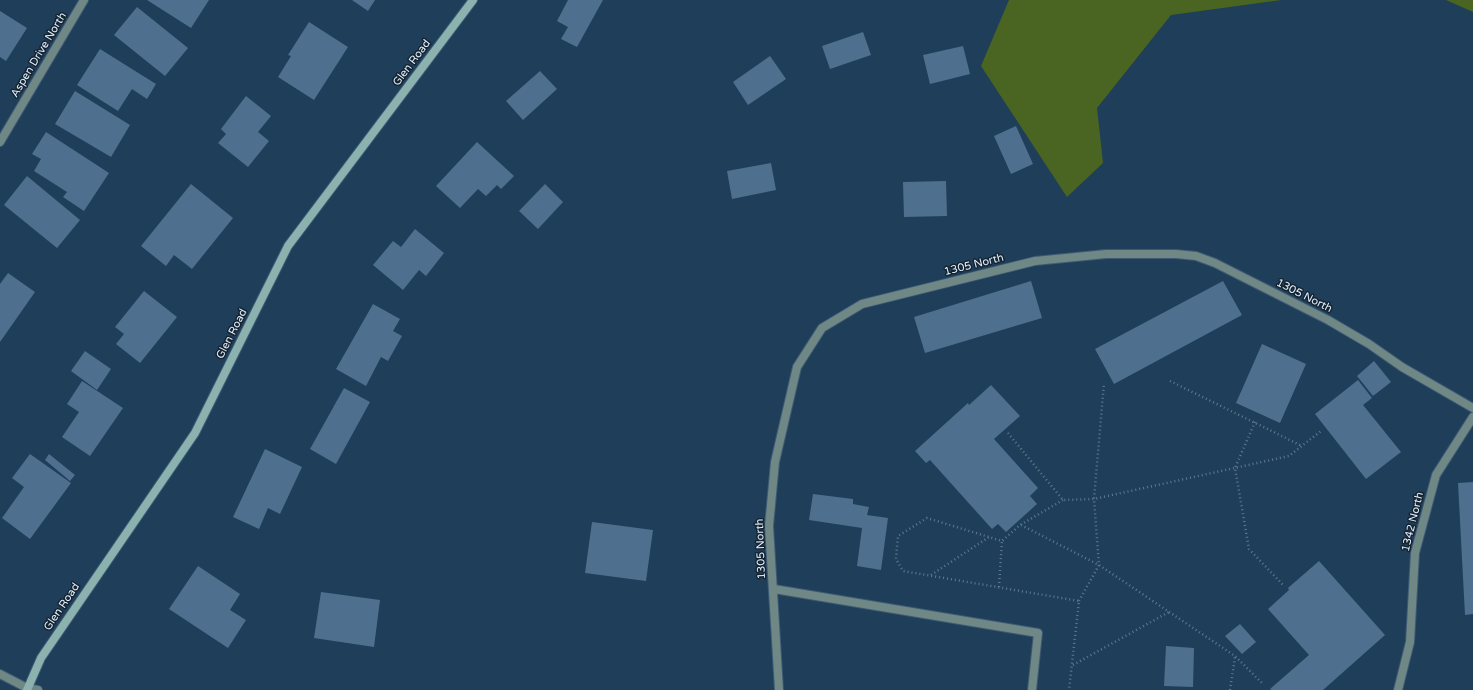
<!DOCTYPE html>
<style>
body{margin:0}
canvas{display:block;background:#1e3e5a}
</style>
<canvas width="1473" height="690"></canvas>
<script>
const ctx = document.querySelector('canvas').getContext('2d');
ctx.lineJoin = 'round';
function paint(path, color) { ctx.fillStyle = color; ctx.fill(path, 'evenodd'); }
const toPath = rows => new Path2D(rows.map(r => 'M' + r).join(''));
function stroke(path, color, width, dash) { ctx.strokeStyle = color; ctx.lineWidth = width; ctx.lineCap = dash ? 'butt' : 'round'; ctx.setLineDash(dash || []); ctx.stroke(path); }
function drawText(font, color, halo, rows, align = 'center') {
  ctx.font = font + ' "Varela Round",sans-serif'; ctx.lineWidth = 3; ctx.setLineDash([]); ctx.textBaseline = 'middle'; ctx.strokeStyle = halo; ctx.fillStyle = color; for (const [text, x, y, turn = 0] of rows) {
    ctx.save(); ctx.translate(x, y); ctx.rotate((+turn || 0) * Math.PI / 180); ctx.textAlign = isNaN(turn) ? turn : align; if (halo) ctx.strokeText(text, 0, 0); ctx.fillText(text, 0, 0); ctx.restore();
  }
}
paint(toPath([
 [1009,0,1281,0,1171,15,1097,108,1103,163,1067,197,981,66],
 [1446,0,1473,0,1473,12]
]), '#4a6521');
paint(toPath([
 [147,0,209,0,191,28],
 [352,0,375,0,368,11],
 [568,0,603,0,577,47,561,39,568,27,557,21],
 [137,7,188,48,165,76,114,35],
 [0,11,27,28,6,61,0,57],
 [309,22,348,47,314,100,278,77,291,56,288,55],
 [863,32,871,55,830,69,822,46],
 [963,46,970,74,930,84,923,55],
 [100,49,156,84,147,99,132,89,118,111,77,85],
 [770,56,786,79,748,105,733,82],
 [540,71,557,89,523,120,506,101],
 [75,91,130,125,111,157,55,124],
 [246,96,271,116,258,132,269,141,248,167,218,143,226,134,221,129],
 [1016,126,1033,164,1011,174,994,136],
 [46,132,109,173,84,211,63,197,67,192,34,171,41,159,32,154],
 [477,142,514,176,501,189,497,185,486,196,478,189,460,208,436,186],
 [771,163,776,190,732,199,727,171],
 [27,176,80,220,57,248,4,205],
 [946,181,947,216,904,217,903,182],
 [191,184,233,218,192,269,174,255,166,266,141,246],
 [545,184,563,202,538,229,519,211],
 [415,229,444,253,426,276,419,270,403,290,373,265,393,241,401,247],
 [8,273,35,292,0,342,0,284],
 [1031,281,1042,318,925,353,914,317],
 [1223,281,1242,315,1114,384,1095,349],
 [144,291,177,317,140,363,116,344,124,334,115,327],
 [373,304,400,319,393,331,402,336,388,361,381,357,366,386,336,369],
 [1262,344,1306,364,1280,423,1236,403],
 [85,351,111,369,97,390,71,371],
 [1374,361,1391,382,1373,396,1357,376],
 [1358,380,1372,398,1363,405,1401,452,1366,479,1315,414],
 [82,381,123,408,90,456,62,437,79,412,67,404],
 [991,385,1020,416,994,439,1038,488,1030,496,1037,504,1006,532,998,524,992,529,930,460,926,463,915,451,968,403,969,405],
 [344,388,370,402,336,464,310,449],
 [265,449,302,467,280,514,268,508,259,529,233,517],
 [30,454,71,483,30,539,2,518,24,487,12,478],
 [49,454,75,475,70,481,45,460],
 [1473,482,1473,614,1465,615,1458,483],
 [813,494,853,499,853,504,869,507,867,515,888,518,881,570,857,566,862,528,809,520],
 [592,522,653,530,646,581,585,573],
 [1319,561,1385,635,1323,690,1271,690,1270,689,1309,655,1268,609,1289,590,1288,588],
 [198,566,240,594,230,610,246,620,228,648,169,609],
 [321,592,380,600,374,647,314,638],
 [1240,624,1256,642,1242,654,1225,636],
 [1166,646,1194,648,1193,687,1164,686]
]), '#4e6f8e');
const lane = toPath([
 [774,589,1038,633,1032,690]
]);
const street = toPath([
 [0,142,84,0],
 [0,674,27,688,38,690],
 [779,690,769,526,775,462,797,367,822,328,862,304,1035,261,1106,254,1176,254,1196,256,1215,263,1328,320,1369,344,1402,367,1473,408],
 [1398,690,1410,642,1415,553,1436,475,1473,417]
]);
const secondary = toPath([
 [27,690,41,658,195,433,288,246,473,0]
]);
stroke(lane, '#3d5a74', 10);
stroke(street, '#3d5a74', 10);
stroke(secondary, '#3d5a74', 10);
stroke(toPath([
 [1170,381,1302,446],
 [1255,422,1235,468,1249,549,1284,586],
 [1008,433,1063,500,1094,499,1289,456,1321,431],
 [1063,500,1020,525,1002,541,927,518,898,536,896,559,903,571,1079,601,1069,690],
 [1021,525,1099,565,1235,656,1263,684],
 [931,575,989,537],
 [999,587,1002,541],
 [1079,601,1099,565,1094,499,1104,383],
 [1073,665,1169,612],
 [1230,690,1235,657]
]), '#5f7990', 2.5, [1, 3]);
stroke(lane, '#6f8785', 8);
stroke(street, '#6f8785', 8);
stroke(secondary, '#8bb2ae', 8);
drawText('11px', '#e0effd', '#162431', [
 ["Aspen Drive North",39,55,-59],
 ["Glen Road",412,63,-53],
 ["1305 North",974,265,-14],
 ["1305 North",1304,296,27],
 ["Glen Road",232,334,-63],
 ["1342 North",1413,522,-76],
 ["1305 North",761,549,-92],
 ["Glen Road",62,607,-56]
]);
</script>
